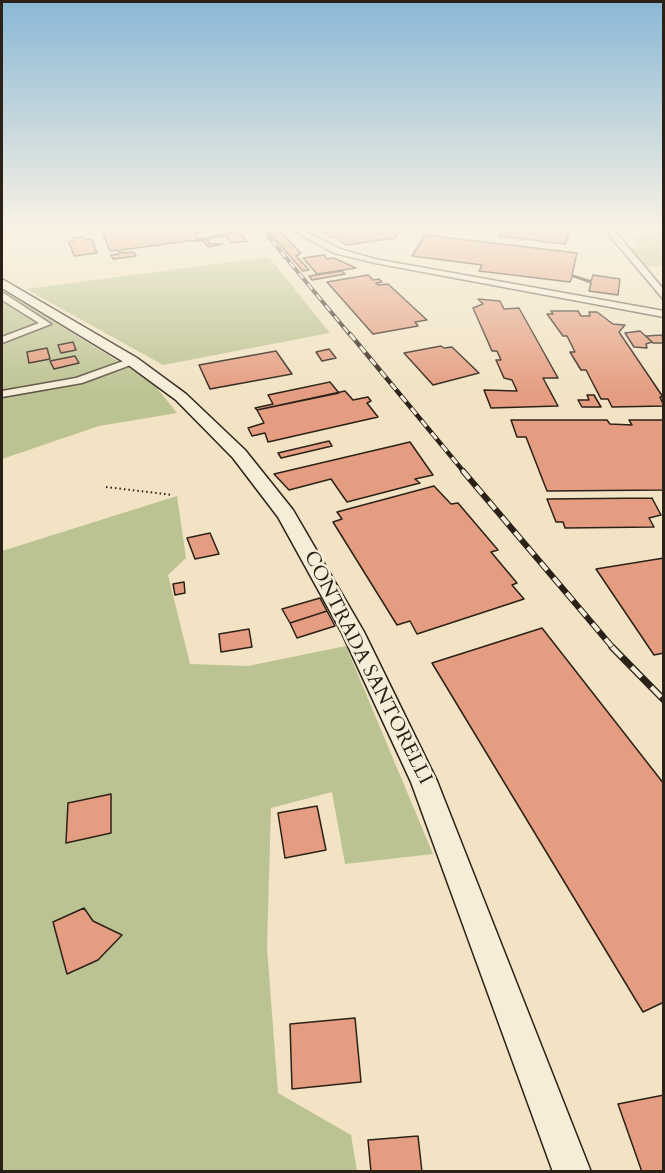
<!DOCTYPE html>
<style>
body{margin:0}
#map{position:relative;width:665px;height:1173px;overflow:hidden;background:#f1e3c4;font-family:Cardo,serif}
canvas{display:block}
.frame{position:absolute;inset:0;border:3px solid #2c2118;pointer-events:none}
</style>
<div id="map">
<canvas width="665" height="1173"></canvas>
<div class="frame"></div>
</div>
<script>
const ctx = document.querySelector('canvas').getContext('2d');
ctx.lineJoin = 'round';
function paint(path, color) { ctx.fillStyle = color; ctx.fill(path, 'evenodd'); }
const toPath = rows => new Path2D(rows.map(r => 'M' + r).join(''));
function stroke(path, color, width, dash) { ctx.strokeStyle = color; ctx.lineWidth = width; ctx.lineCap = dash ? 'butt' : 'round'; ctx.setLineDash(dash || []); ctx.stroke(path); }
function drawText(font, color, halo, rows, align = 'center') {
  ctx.font = font + ' Cardo,serif'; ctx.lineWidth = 5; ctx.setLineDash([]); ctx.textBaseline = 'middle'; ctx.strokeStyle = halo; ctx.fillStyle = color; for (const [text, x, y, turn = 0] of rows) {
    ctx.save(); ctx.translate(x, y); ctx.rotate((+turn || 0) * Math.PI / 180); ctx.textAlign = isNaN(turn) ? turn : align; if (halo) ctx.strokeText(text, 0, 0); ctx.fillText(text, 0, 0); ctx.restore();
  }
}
paint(toPath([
 [644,233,663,233,663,266,646,266,629,248,641,248,634,238,647,237],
 [269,257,330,333,163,365,26,289],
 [2,290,152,382,177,413,99,426,2,459],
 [177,496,186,558,168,575,190,664,248,666,346,646,433,854,345,864,332,792,271,808,267,947,278,1093,351,1135,357,1171,2,1171,2,551]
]), '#bcc392');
const building = toPath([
 [222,230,195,233,199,239,238,231,247,241,231,243,226,236,191,241,207,239,210,244,223,244,208,247,204,241,188,241,121,250,122,253,134,252,136,256,113,259,111,255,119,254,118,250,110,251,102,231,222,230],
 [279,230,301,253,296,256,309,270,303,271,269,232,279,230],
 [317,230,400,230,395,238,346,245,335,237,330,237,323,231,317,230],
 [502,230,571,230,565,244,499,236,502,230],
 [425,235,577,253,572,275,591,281,593,275,620,279,618,295,589,291,591,283,575,277,572,277,570,282,479,271,482,265,412,256,425,235],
 [85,237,86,240,92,239,97,253,74,256,69,242,74,241,73,238,85,237],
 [324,255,327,259,334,258,356,268,317,274,303,258,324,255],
 [342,271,345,274,312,280,309,276,342,271],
 [368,275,373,280,379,279,382,282,376,283,378,285,388,284,427,320,415,322,418,326,373,334,327,282,368,275],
 [478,299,500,301,504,309,519,308,558,378,543,378,558,406,491,408,484,390,517,391,512,380,504,378,496,360,501,360,497,351,492,351,473,308,483,304,478,299],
 [551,311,578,311,581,316,590,316,589,312,597,312,613,324,625,325,619,332,663,397,660,397,664,406,612,407,608,399,601,399,586,370,581,370,570,352,575,352,567,336,563,336,547,314,553,314,551,311],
 [640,331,652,342,646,344,647,348,634,347,625,333,640,331],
 [662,335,664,343,653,343,646,336,662,335],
 [73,342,76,350,61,353,58,345,73,342],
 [441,346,444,348,452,347,479,373,433,385,404,353,441,346],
 [47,348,50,359,29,363,27,352,47,348],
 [329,349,336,358,322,361,316,352,329,349],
 [276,351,292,374,210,389,199,365,276,351],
 [75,356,79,363,54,369,50,361,75,356],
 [330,382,339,393,257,410,255,408,273,404,268,395,330,382],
 [345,391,353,400,368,397,371,401,367,403,378,417,268,442,265,433,252,436,248,428,264,423,257,410,345,391],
 [587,395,594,395,601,407,582,407,578,400,589,400,587,395],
 [511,420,607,420,610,424,632,425,629,420,664,420,664,490,547,491,526,437,517,437,511,420],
 [329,441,332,446,281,458,278,453,329,441],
 [410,442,433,475,415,479,420,483,347,502,331,479,289,490,274,474,410,442],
 [434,486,451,504,458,503,498,550,491,552,517,583,512,585,524,599,417,634,410,621,397,625,333,522,342,519,337,512,434,486],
 [652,498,661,515,649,518,654,527,565,528,563,522,556,522,547,499,652,498],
 [210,533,219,554,195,559,187,538,210,533],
 [664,558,664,653,654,655,596,569,664,558],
 [184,582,185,593,175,595,173,584,184,582],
 [320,598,327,611,290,623,282,609,320,598],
 [327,611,335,626,297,638,290,623,327,611],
 [542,628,664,784,664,1002,643,1012,432,663,542,628],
 [249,629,252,647,221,652,219,634,249,629],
 [111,794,111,833,66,843,68,803,111,794],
 [317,806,326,850,285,858,278,813,317,806],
 [84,908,93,921,122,935,98,960,67,974,53,922,84,908],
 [355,1018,361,1082,292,1089,290,1024,355,1018],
 [664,1095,664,1172,642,1172,618,1104,664,1095],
 [418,1136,422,1172,371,1172,368,1140,418,1136]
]);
paint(building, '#e49d80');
stroke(building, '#2c2118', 1.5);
const minor = toPath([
 [292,230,302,230,340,249,375,259,664,311,664,317,375,263,334,253,292,230],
 [2,293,5,294,51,324,2,343,2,337,39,323,2,300,2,293],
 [132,358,137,361,136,363,82,383,2,397,2,391,76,378,132,358]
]);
const tertiary = toPath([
 [605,230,614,230,664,290,664,300,605,230]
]);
const secondary = toPath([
 [2,279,137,358,186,394,245,450,293,510,364,632,437,781,591,1172,553,1172,411,782,342,633,278,517,233,458,176,400,127,364,2,288,2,279]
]);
stroke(minor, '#5d5243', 3);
stroke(tertiary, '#5d5243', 3);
stroke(secondary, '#2c2118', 3);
stroke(toPath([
 [106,487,173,495]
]), '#2c2118', 2, [1.5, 3]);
paint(minor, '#f6edd9');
paint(tertiary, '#f6edd9');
paint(secondary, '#f6edd9');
const railFar3 = toPath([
 [263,230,351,336]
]);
const railFar2 = toPath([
 [350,334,464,472]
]);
const railFar1 = toPath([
 [463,471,614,649]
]);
const rail = toPath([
 [612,647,664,700]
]);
stroke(railFar3, '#2c2118', 4);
stroke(railFar2, '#2c2118', 4.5);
stroke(railFar1, '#2c2118', 6);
stroke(rail, '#2c2118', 7);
stroke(railFar3, '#f6edd9', 2, [7]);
stroke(railFar2, '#f6edd9', 3, [8]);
stroke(railFar1, '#f6edd9', 4, [10]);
stroke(rail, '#f6edd9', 4.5, [14]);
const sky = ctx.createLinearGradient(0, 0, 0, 394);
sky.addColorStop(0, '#89b8d6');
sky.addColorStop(0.58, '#f9f2e4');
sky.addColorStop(1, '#f9f2e400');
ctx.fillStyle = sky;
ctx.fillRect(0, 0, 665, 394);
drawText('20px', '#2c2118', '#f6edd9', [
 ["CONTRADA SANTORELLI",367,668,63]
]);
</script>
